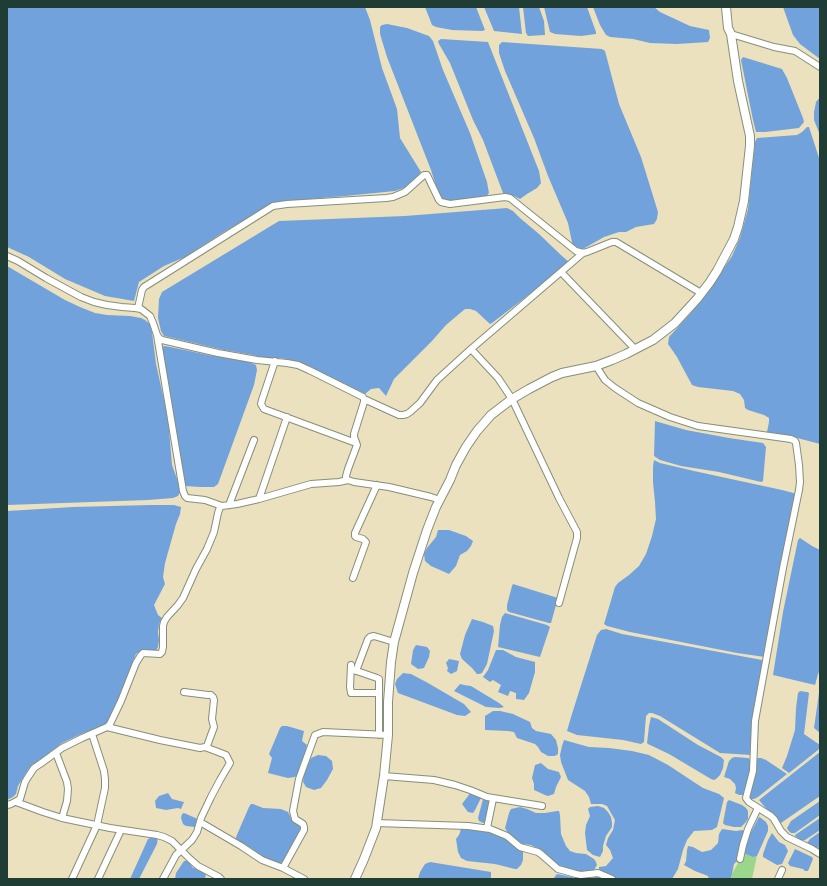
<!DOCTYPE html>
<style>
body{margin:0}
#map{position:relative;width:827px;height:886px;overflow:hidden;background:#ebe1be;font-family:"IM FELL English",serif}
canvas{display:block}
.frame{position:absolute;inset:0;border:8px solid #1f3d34;pointer-events:none}
</style>
<div id="map">
<canvas width="827" height="886"></canvas>
<div class="frame"></div>
</div>
<script>
const ctx = document.querySelector('canvas').getContext('2d');
ctx.lineJoin = 'round';
function paint(path, color) { ctx.fillStyle = color; ctx.fill(path, 'evenodd'); }
const toPath = rows => new Path2D(rows.map(r => 'M' + r).join(''));
function stroke(path, color, width, dash) { ctx.strokeStyle = color; ctx.lineWidth = width; ctx.lineCap = dash ? 'butt' : 'round'; ctx.setLineDash(dash || []); ctx.stroke(path); }
paint(toPath([
 [743,853,753,857,757,856,752,879,732,879,732,874,738,863,738,860]
]), '#9ad78b');
paint(toPath([
 [7,7,365,7,370,20,382,68,397,109,400,138,421,172,409,186,395,191,345,196,275,202,222,233,185,257,164,266,139,282,134,301,105,296,65,279,29,257,7,247],
 [425,7,476,7,485,30,482,31,452,30,436,27,432,25],
 [484,7,519,7,522,34,494,31],
 [523,7,539,7,544,21,545,35,528,36,526,33],
 [544,7,587,7,596,32,596,34,581,36,555,34,550,32],
 [593,7,654,7,660,12,690,26,709,30,710,38,708,42,677,44,650,43,633,39,610,37,606,35,600,25],
 [783,7,820,7,820,59,800,44,793,35],
 [387,24,407,28,429,36,433,41,443,70,470,133,487,182,489,193,486,197,447,201,442,199,437,189,431,170,387,57,380,34,380,27,382,25],
 [441,39,488,42,539,171,541,183,537,188,527,194,520,199,514,196,503,193,483,140,473,120,450,63,439,44,438,41],
 [502,42,602,49,605,51,619,104,641,157,658,212,657,219,654,224,636,227,626,232,619,232,604,237,583,249,577,250,573,247,568,223,548,176,534,138,505,71,499,53,499,45],
 [743,57,782,69,787,78,803,118,804,122,799,128,765,132,756,132,753,120,741,60],
 [820,97,820,135,814,120,814,112,816,102],
 [807,127,809,127,820,161,820,444,786,435,767,432,769,422,769,418,764,415,748,410,745,408,744,400,740,394,733,391,698,387,692,385,677,357,668,344,669,337,691,313,710,288,732,256,740,238,748,209,755,142,757,138,797,135,802,132],
 [507,208,513,211,520,218,539,234,562,256,569,262,544,283,492,323,490,324,476,311,470,309,465,309,446,325,432,341,394,379,386,396,379,388,371,389,365,394,300,362,281,358,263,358,253,355,224,350,164,336,161,331,158,318,159,299,162,292,279,221,405,216],
 [7,266,65,300,80,307,95,313,107,315,130,316,141,318,145,320,150,324,152,332,156,364,168,418,172,465,181,490,178,496,173,498,148,500,7,505],
 [165,346,185,350,208,355,232,359,249,362,256,365,257,370,254,385,218,484,214,487,200,487,185,486,179,458,174,416,161,347],
 [655,421,686,430,729,438,763,443,766,447,763,481,761,482,719,472,681,466,660,460,654,456],
 [654,460,660,463,694,471,782,490,797,494,779,572,765,657,737,653,630,632,607,626,604,624,615,587,618,583,629,575,639,566,646,554,652,536,656,519,655,502,653,482,653,466],
 [150,505,174,505,181,507,180,514,176,524,165,563,163,577,165,584,154,605,158,615,162,618,159,624,158,632,159,640,158,647,156,651,148,650,142,650,136,654,115,707,109,721,106,725,83,733,62,743,29,768,18,786,16,794,13,797,7,800,7,511,73,507],
 [438,530,449,530,466,536,473,541,471,546,467,551,460,555,456,566,449,574,431,566,425,561,424,554,427,548,436,537],
 [800,538,812,546,820,550,820,670,818,674,815,685,773,675,783,612,798,540],
 [513,584,558,598,551,623,549,623,509,612,507,610,507,605,512,586],
 [505,613,547,625,550,627,540,657,498,647,500,625,502,617],
 [472,619,483,622,493,626,494,631,487,664,482,673,479,674,477,674,472,668,462,659,460,654,465,635],
 [606,629,622,634,762,660,764,662,751,755,720,753,660,716,652,713,649,713,646,716,644,742,641,744,623,740,577,735,567,731,571,717,597,635,601,630],
 [416,645,427,647,430,651,429,657,424,668,418,669,411,664,413,650],
 [496,650,503,650,516,657,535,662,535,672,529,693,524,700,516,699,516,693,510,691,508,696,498,692,501,685,493,680,490,682,483,677,488,670],
 [449,659,459,661,457,671,451,674,447,671,448,668,446,663],
 [403,673,411,674,428,683,464,704,471,712,465,716,457,715,398,693,395,684,397,679],
 [460,684,464,685,471,686,499,703,504,707,500,708,486,707,454,691],
 [820,686,820,733,814,728],
 [800,691,807,692,809,693,804,734,820,745,820,747,818,750,789,773,782,768,787,756,795,730,796,708,798,693],
 [493,711,500,711,513,714,530,722,532,728,536,731,551,734,556,740,558,748,558,754,555,756,548,756,541,752,538,747,535,744,517,738,514,732,508,731,485,730,485,716],
 [651,717,658,719,698,745,717,755,721,757,724,760,723,768,720,775,716,779,714,780,711,779,669,754,648,744,647,743,649,726],
 [282,726,287,726,304,731,302,741,307,745,300,773,295,777,288,778,268,773,272,758,269,754,280,728],
 [564,740,589,747,609,748,632,751,649,755,668,765,703,788,719,794,724,798,717,827,712,830,694,831,687,840,683,850,678,869,672,879,618,879,599,871,599,867,606,866,613,858,610,850,606,845,608,838,613,830,615,820,607,806,602,804,591,804,589,797,585,791,568,780,561,762,560,755,562,746],
 [820,752,820,796,778,825,769,812,759,800],
 [318,755,326,756,332,761,333,769,327,780,321,788,314,790,306,787,303,782,304,774,311,758],
 [735,757,748,758,752,761,752,765,745,793,744,795,739,795,735,793,736,788,735,784,730,779,724,777,729,761,732,758],
 [758,758,761,758,766,760,787,774,758,797,754,799,751,799,748,796,756,759],
 [541,763,548,769,559,772,561,777,556,787,554,794,548,796,545,795,534,790,534,784,532,778,535,765],
 [471,792,482,796,475,810,473,813,468,812,462,804],
 [168,793,172,799,184,802,181,809,178,808,166,810,156,808,155,801,159,796],
 [483,799,493,799,489,821,483,823,479,821,478,818],
 [729,800,742,805,746,808,748,811,748,819,746,822,741,827,734,827,725,825,723,823,727,802],
 [820,801,820,815,795,833,791,833,788,830,787,828,791,821],
 [251,804,253,804,263,808,281,809,288,812,291,818,302,827,283,862,280,863,274,862,263,858,251,848,241,844,236,841,236,837,249,807],
 [598,806,604,808,608,812,611,817,612,823,612,827,606,836,603,846,603,851,600,857,593,855,587,850,585,833,586,825,590,816,588,809,590,807],
 [520,807,527,809,536,813,545,813,557,811,559,811,560,815,561,834,566,846,570,851,576,853,586,854,594,859,596,862,597,865,594,870,587,873,564,869,558,866,544,852,531,845,522,844,508,833,505,828,509,813,511,809],
 [184,813,200,820,195,827,186,826,183,824,181,818,182,814],
 [759,817,761,818,766,822,768,826,768,831,757,856,753,857,743,853,748,838],
 [820,818,820,830,805,840,801,841,795,836,795,835],
 [463,828,485,830,502,835,523,851,523,860,521,865,517,869,515,869,495,864,467,861,461,858,458,852,456,839,459,835,461,829],
 [722,829,736,831,742,830,745,832,738,860,734,864,731,879,709,879,708,876,695,871,684,865,686,861,687,850,688,846,693,847,702,852,711,850,718,843,719,834],
 [820,832,820,848,814,847,808,845,807,843,810,839],
 [772,833,779,842,785,845,788,851,782,864,777,865,763,857,763,854,768,840],
 [155,836,158,836,157,844,139,879,130,879,148,839],
 [795,849,812,857,813,859,808,871,805,871,803,869,790,866,788,863],
 [184,861,188,861,193,868,202,869,206,873,205,879,175,879,176,873],
 [430,862,491,872,491,877,490,879,418,879,420,872,425,864],
 [557,874,576,878,590,879,597,876,604,879,553,879]
]), '#72a2dc');
const minor = toPath([
 [731,34,774,47,795,51,820,67],
 [7,256,18,261,46,278,81,297,94,302,107,305,122,307,135,308,141,309,150,316,153,323,157,335,159,338,162,340,218,353,257,360,287,363,298,365,309,370,363,397,364,399,364,402,354,434,354,437,357,445,348,469,346,476,346,479,348,480,354,482,389,487,431,497,440,500],
 [561,272,635,349],
 [138,308,142,290,144,287,273,206,287,204,386,198,393,197,405,192,424,175,427,175,439,200,441,202,450,204,505,197,510,198,576,251,583,253,587,252,612,242,616,242,701,293],
 [157,335,183,491,185,496,187,498,205,500,222,506],
 [471,349,583,253],
 [275,361,262,400,261,404,264,409,356,443],
 [596,366,605,380,615,388,638,403,670,417,698,426,791,439,795,441,796,443,799,465,800,482,799,490,783,568,759,699,755,721,753,771,746,798,749,802,771,816,774,819,781,831,787,837,812,849,820,854],
 [364,399,399,415,403,415,407,414,410,412,420,403,437,380,471,349,498,378,512,399,559,498,577,532,577,538,559,603],
 [259,499,287,417],
 [229,505,254,440],
 [353,578,366,542,363,539,356,537,355,536,355,533,377,485],
 [351,665,350,687,351,693,379,693],
 [351,669,377,678,379,679,379,735],
 [356,671,368,639,370,637,374,636,394,642],
 [107,727,160,740,200,748,205,747,207,746,214,727,212,719,214,700,213,697,211,695,208,695,184,692],
 [56,753,67,782,68,789,67,801,62,818],
 [384,776,434,780,455,785,470,790,487,797,542,806],
 [16,802,43,812,62,818,110,828,157,835,164,837,172,841,190,859,198,866,219,877,221,879],
 [7,805,11,804,20,799,25,782,28,777,34,768,40,764,62,748,82,738,107,727,110,724,121,701,136,663,141,655,143,653,160,654,162,652,163,647,163,626,164,622,167,617,178,605,183,598,196,569,207,549,214,532,218,513,220,507,222,506,237,504,259,499,311,484,339,482,348,480],
 [200,822,241,846,262,860,283,868,304,879],
 [376,823,468,826,490,829,507,836,520,847,538,852,542,855,558,869,576,874,581,875,598,873,612,879],
 [487,828,493,799],
 [740,859,743,845,748,829,758,808],
 [283,868,304,830,304,827,303,824,295,819,293,811,299,779,315,735,323,732,388,735],
 [72,879,97,825,105,788,105,779,104,771,92,734],
 [98,879,121,830],
 [163,879,176,855,192,840,197,832,201,818,211,797,220,780,230,763,226,755,205,747],
 [778,879,782,870]
]);
const tertiary = toPath([
 [355,879,364,859,376,828,384,776,388,735,388,702,391,662,394,642,413,573,427,530,436,507,450,480,456,465,466,447,477,431,491,415,512,399,529,389,552,377,562,373,596,366,612,360,626,354,653,340,666,330,675,323,697,299,710,282,717,271,734,239,738,227,744,201,750,146,750,136,738,81,731,34,728,28,726,7]
]);
stroke(minor, '#858f79', 8);
stroke(tertiary, '#858f79', 10);
stroke(minor, '#fff', 6);
stroke(tertiary, '#fff', 8);
</script>
